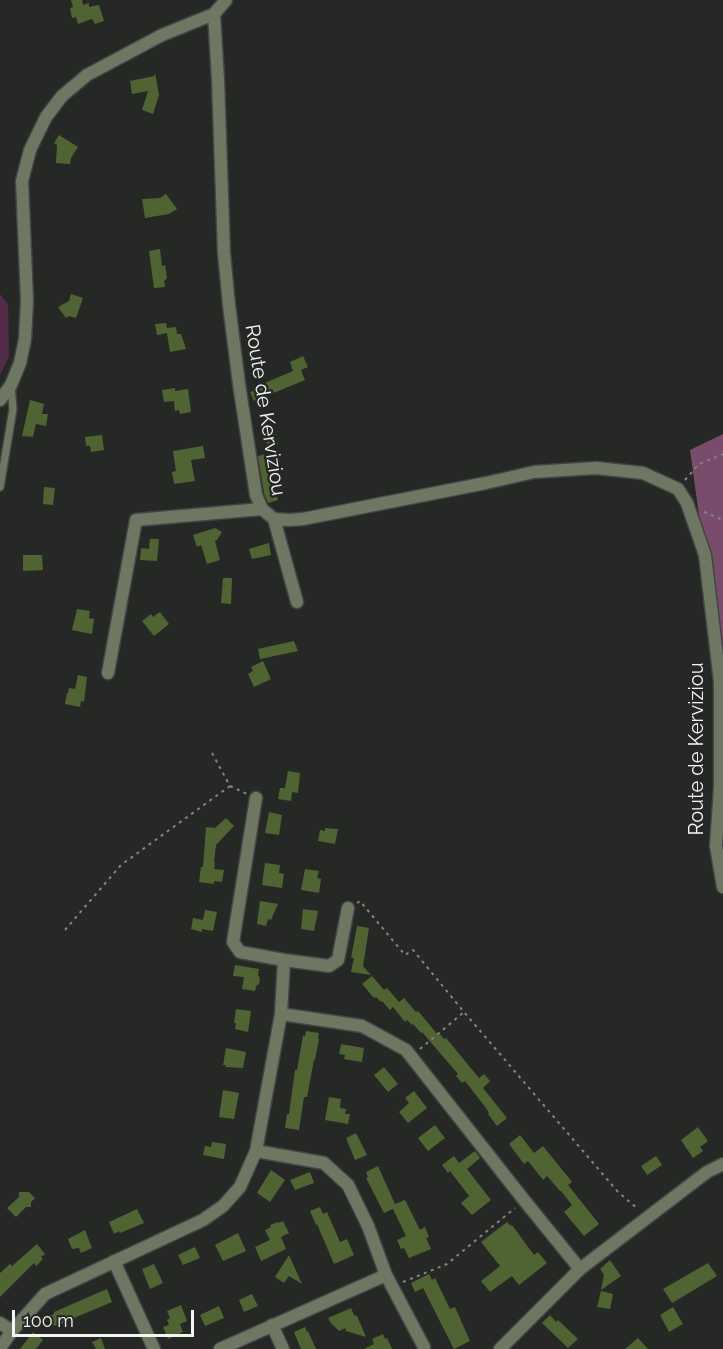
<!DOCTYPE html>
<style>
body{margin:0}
#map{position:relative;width:723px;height:1349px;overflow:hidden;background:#262825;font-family:Raleway,sans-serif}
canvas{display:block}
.scale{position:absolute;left:12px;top:1310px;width:182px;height:27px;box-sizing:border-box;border:3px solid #f4f5f3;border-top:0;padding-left:8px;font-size:18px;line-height:21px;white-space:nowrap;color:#f4f5f3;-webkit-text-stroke:4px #262825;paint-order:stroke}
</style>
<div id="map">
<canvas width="723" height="1349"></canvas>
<div class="scale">100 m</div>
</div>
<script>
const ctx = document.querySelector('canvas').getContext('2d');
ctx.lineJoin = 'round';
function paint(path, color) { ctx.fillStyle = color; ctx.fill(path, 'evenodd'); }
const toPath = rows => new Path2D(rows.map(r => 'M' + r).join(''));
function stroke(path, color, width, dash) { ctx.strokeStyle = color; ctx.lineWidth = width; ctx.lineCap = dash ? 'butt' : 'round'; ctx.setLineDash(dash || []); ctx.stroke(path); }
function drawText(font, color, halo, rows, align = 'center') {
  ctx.font = font + ' Raleway,sans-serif'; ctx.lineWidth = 5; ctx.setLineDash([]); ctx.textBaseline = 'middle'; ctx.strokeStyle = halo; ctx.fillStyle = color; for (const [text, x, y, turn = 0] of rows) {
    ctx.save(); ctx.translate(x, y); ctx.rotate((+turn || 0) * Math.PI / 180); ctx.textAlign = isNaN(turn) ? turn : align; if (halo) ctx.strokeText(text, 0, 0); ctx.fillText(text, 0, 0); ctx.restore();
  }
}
paint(toPath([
 [0,294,8,304,9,357,0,375]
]), '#532c48');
paint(toPath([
 [723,434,723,664,717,646,690,450]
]), '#794c6b');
paint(toPath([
 [71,0,82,0,83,5,89,3,89,7,99,5,104,21,95,24,92,19,78,24,76,17,72,18,70,8,73,7],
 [155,73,159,95,153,114,142,110,148,91,132,94,130,81,154,76],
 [59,135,78,147,71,158,70,164,56,163,57,145,54,143],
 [166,194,177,209,169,214,145,218,142,199,160,198],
 [160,249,162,266,165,265,167,278,164,281,165,287,154,288,149,251],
 [71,294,83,298,76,318,69,316,66,318,58,307,69,301],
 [166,323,167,328,176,327,177,334,181,334,186,349,170,352,167,333,157,335,155,324],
 [303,356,308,367,301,370,305,380,254,401,250,392,254,391,253,388,293,371,290,362],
 [175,388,175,391,188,389,191,412,180,414,179,410,175,411,174,401,164,402,162,390],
 [30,400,44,404,42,414,48,414,46,426,36,424,33,437,22,436],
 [273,427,278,444,268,447,263,430],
 [102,435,104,450,91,452,90,446,86,446,85,437],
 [203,446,205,458,191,460,195,481,174,484,172,472,176,471,173,451],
 [265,454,269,474,272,473,278,500,268,503,264,493,258,456],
 [44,487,55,488,53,505,43,504],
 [215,528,222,532,217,540,215,541,220,560,207,564,201,545,197,547,193,535],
 [150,539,159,539,157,561,140,560,141,548,149,549],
 [269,543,271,555,252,559,249,549],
 [23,555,42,555,43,570,23,571],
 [223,578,232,578,231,604,221,603],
 [77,609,90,611,89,618,94,619,92,634,72,630],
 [160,612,169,624,154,636,142,621,151,614,153,617],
 [294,641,298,651,260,659,258,649],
 [263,661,271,679,254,687,248,674,253,671,251,667],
 [78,675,87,677,84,702,81,701,80,707,65,704,67,693,68,693,69,688,75,689],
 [288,771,300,773,298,793,292,792,291,801,278,799,280,788,285,788],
 [269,812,282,815,279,835,265,833],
 [226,818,234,826,216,845,214,862,215,863,214,869,224,870,222,882,214,881,214,884,199,882,201,867,203,867,206,827,215,828],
 [325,828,338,829,335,844,318,841,320,830,325,831],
 [265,863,280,865,279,873,284,874,282,888,262,885],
 [305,869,319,871,317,878,321,879,319,893,301,890],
 [260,901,278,904,271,920,268,919,266,926,257,924],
 [303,909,318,911,314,931,301,929],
 [205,910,217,912,213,931,202,929,202,932,191,929,193,918,203,920],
 [357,926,369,928,363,966,371,975,351,972,354,958,351,958],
 [235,965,259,969,258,975,260,978,259,984,256,986,255,991,242,989,244,977,233,976],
 [372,976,384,990,387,988,399,1002,404,998,416,1012,418,1011,438,1035,440,1034,444,1039,446,1038,479,1078,484,1074,490,1081,483,1088,507,1118,497,1126,488,1114,489,1113,486,1108,465,1081,462,1083,456,1076,458,1074,422,1032,421,1033,413,1024,412,1025,407,1020,405,1022,393,1007,390,1010,382,1001,381,1002,376,997,374,998,362,984],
 [236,1009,251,1011,248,1032,235,1029,236,1023,234,1023],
 [306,1031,319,1033,318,1039,319,1039,315,1060,314,1060,307,1097,304,1097,299,1130,285,1128,287,1114,289,1114,295,1070,297,1070,303,1036,305,1036],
 [341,1044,364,1048,362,1062,344,1059,345,1055,339,1054],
 [226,1048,246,1052,243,1068,225,1067,226,1065,223,1065],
 [384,1067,398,1084,388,1092,374,1075],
 [223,1090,239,1093,234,1119,219,1117],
 [414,1091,427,1108,408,1123,399,1112,409,1103,405,1098],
 [329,1097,341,1099,340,1108,346,1109,345,1114,350,1114,348,1124,325,1120],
 [435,1125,445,1138,428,1151,418,1138],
 [698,1127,708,1141,700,1147,703,1151,693,1158,681,1140],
 [356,1133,367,1155,355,1160,346,1138],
 [520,1135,534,1153,543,1146,572,1182,568,1185,599,1224,584,1236,564,1212,572,1205,561,1191,560,1191,547,1176,543,1180,528,1161,524,1164,509,1144],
 [212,1142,226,1144,224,1159,203,1155,205,1146,211,1147],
 [475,1151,480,1158,467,1169,491,1200,472,1215,461,1203,469,1196,450,1171,448,1173,442,1165,454,1156,459,1163],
 [656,1156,662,1165,647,1175,641,1166],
 [378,1166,395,1204,405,1200,420,1230,425,1227,429,1237,426,1238,431,1249,409,1258,404,1248,401,1249,397,1240,406,1236,393,1209,384,1213,366,1178,368,1177,366,1172],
 [271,1170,285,1180,270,1202,257,1193],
 [310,1172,314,1183,295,1190,290,1180],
 [19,1192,29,1192,35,1198,31,1202,31,1207,26,1207,16,1217,7,1208,19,1197],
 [320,1207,323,1214,327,1212,340,1242,347,1239,354,1255,334,1264,317,1224,316,1225,310,1211],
 [137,1209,144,1223,120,1233,119,1231,114,1234,109,1222],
 [283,1221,289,1233,281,1237,286,1249,261,1261,255,1247,270,1240,265,1230,271,1227,270,1225,278,1222,279,1223],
 [507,1222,511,1226,512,1225,534,1255,538,1252,547,1263,519,1285,512,1276,490,1292,481,1281,500,1266,481,1242],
 [85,1230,92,1248,81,1253,79,1248,72,1249,68,1239],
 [238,1233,246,1251,223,1261,215,1245],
 [37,1244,45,1254,41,1257,43,1259,36,1266,34,1263,0,1297,0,1273,10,1264,12,1266],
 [195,1247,200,1258,183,1265,178,1255],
 [289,1255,302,1284,289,1276,284,1283,275,1277],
 [610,1260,621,1276,601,1290,604,1275,600,1269],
 [708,1263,717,1276,672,1303,663,1289],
 [154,1264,163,1283,150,1289,142,1269],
 [429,1274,432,1280,435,1278,450,1309,455,1307,470,1341,454,1349,423,1288,415,1292,411,1283],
 [107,1289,112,1302,74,1318,60,1325,59,1324,54,1326,49,1316,54,1314,54,1312],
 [601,1291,613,1294,610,1309,597,1307],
 [252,1294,258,1306,244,1312,239,1300],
 [181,1305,187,1321,180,1324,183,1332,168,1339,163,1327,169,1325,167,1320,170,1318,167,1311],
 [219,1306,224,1318,205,1326,200,1315],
 [673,1307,683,1324,669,1332,660,1315],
 [351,1308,354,1315,357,1316,366,1337,346,1331,345,1328,339,1331,331,1323,328,1318],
 [550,1315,556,1322,558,1320,578,1339,568,1348,542,1323],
 [305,1327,307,1332,308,1331,316,1349,301,1349,294,1332],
 [33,1332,43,1340,36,1349,20,1349],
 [383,1334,385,1339,387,1338,392,1349,364,1349,374,1344,372,1339],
 [101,1338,105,1349,96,1349,92,1342],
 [638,1338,648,1349,625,1349]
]), '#506433');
const service = toPath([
 [0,487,13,409,11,385]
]);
const minor = toPath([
 [214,14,218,80,224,253,229,305,239,384,256,495,262,509,274,519,289,520,303,519,486,483,534,472,596,468,643,473,678,489,687,503,705,555,720,682,720,788,716,846,723,887],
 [0,400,11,385,20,363,25,339,27,301,22,181,30,150,46,117,62,96,87,75,162,35,214,14,226,0],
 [274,519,297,602],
 [108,673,136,520,262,509],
 [256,798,233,942,240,952,284,960,329,966,338,960,348,908],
 [281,1014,284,960],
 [256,1151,324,1163,348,1185,368,1226,386,1275,424,1347],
 [114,1261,154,1349],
 [0,1323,12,1331],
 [272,1325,283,1349],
 [0,1348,12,1331,45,1294,203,1220,223,1206,240,1187,256,1151,281,1014,362,1026,406,1050,524,1200,580,1269],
 [220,1349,386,1275],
 [500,1349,580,1269,707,1172,723,1164]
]);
stroke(service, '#434542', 10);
stroke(minor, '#434542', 15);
stroke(toPath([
 [685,480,699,464,723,454],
 [704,512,723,520],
 [230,786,247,794],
 [357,903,360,901,405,955,413,950,464,1012,618,1192,638,1209],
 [65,930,121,865,230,786,212,753],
 [420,1049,464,1012],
 [403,1282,447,1264,515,1208]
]), '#848583', 2, [3, 4.5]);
stroke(service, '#6e7762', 7);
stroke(minor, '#6e7762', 12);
drawText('20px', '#f4f5f3', '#262825', [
 ["Route de Kerviziou",265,410,81],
 ["Route de Kerviziou",697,749,-90]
]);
</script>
